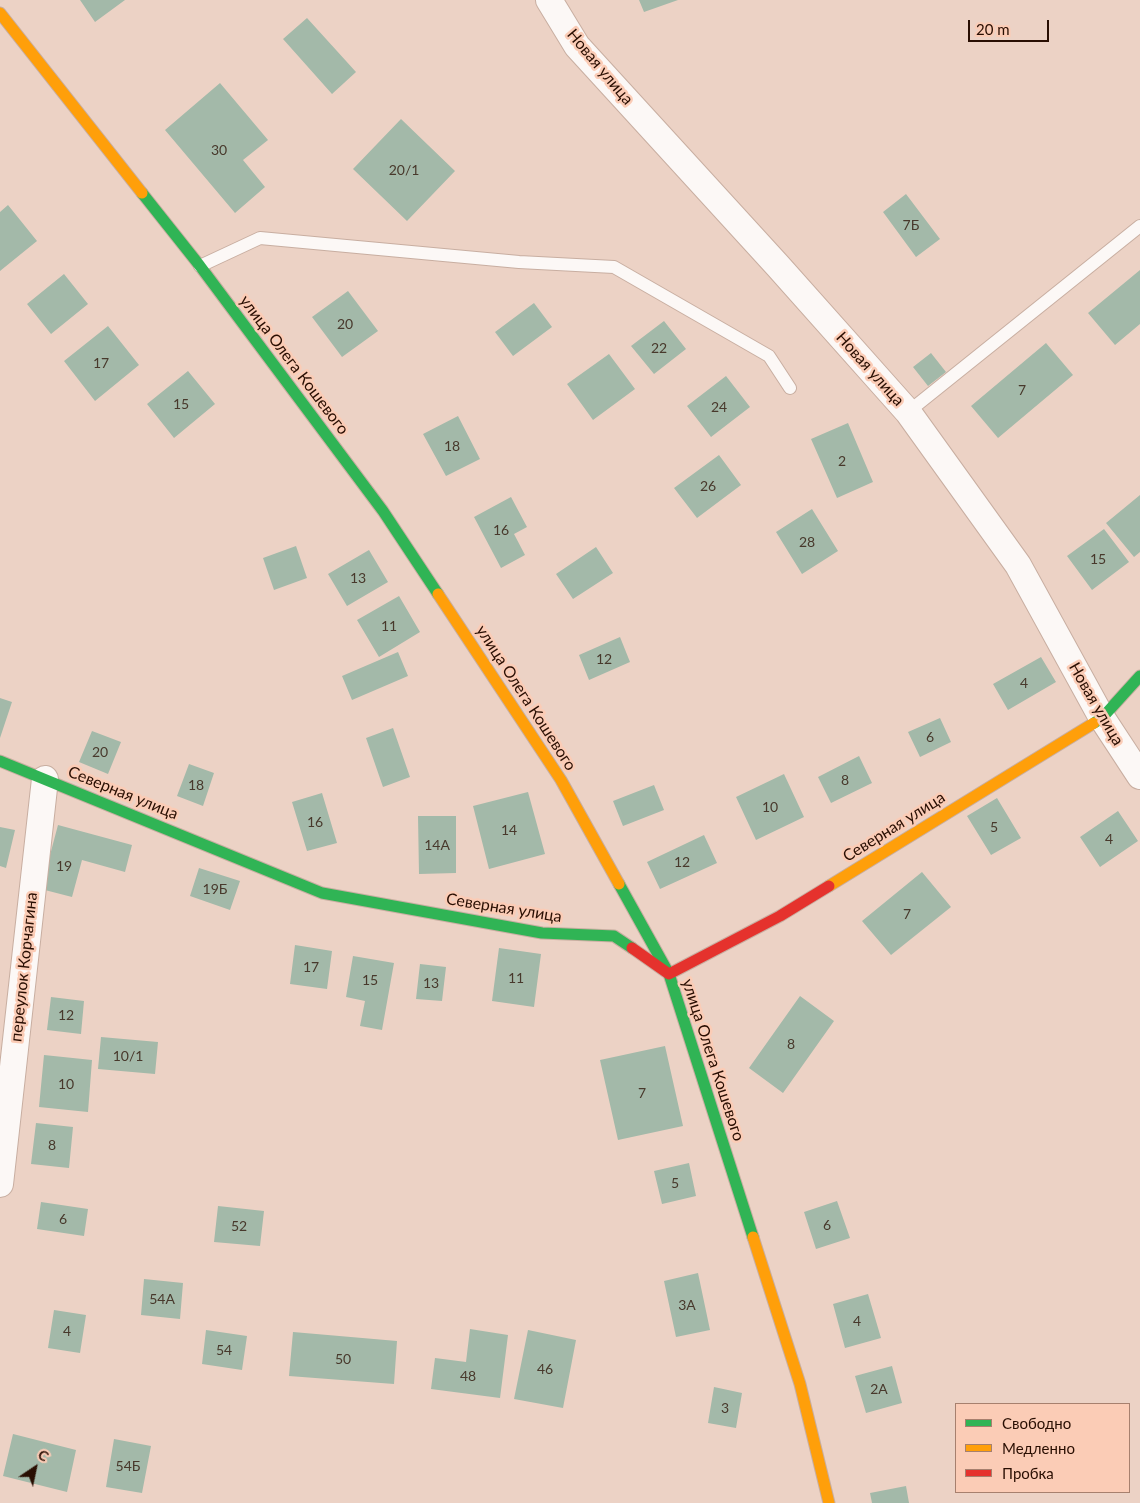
<!DOCTYPE html>
<meta charset="utf-8">
<style>
body{margin:0}
#map{position:relative;width:1140px;height:1503px;overflow:hidden;background:#ecd2c5;font-family:Lato,sans-serif}
canvas{display:block}
.legend{position:absolute;left:955px;top:1403px;width:175px;height:90px;box-sizing:border-box;background:#fbccb6;border:1px solid #a7806e;margin:0;padding:6px 9px;list-style:none;font-size:15px;color:#290e02}
.legend li{display:flex;align-items:center;gap:10px;height:25px}
.legend b{width:25px;border:1px solid #a7806e}
.north{position:absolute;left:10px;top:1443px;width:50px;height:50px;-webkit-text-stroke:4px #fbccb6;paint-order:stroke;rotate:34deg;font-size:14px;font-weight:700;line-height:20px;text-align:center;color:#290e02}
.north::after{content:'';display:block;margin:auto;width:18px;height:22px;background:#290e02;clip-path:polygon(50% 0,100% 100%,50% 72%,0 100%)}
.scale{position:absolute;left:968px;top:20px;width:81px;height:22px;box-sizing:border-box;border:2px solid #290e02;border-top:0;padding-left:6px;font-size:15px;line-height:18px;white-space:nowrap;color:#290e02;-webkit-text-stroke:4px #fbccb6;paint-order:stroke}
</style>
<div id="map">
<canvas width="1140" height="1503"></canvas>
<ul class="legend">
<li><b style="height:6px;background:#30b455"></b>Свободно</li>
<li><b style="height:6px;background:#ff9f0a"></b>Медленно</li>
<li><b style="height:6px;background:#e5322d"></b>Пробка</li>
</ul>
<div class="north">С</div>
<div class="scale">20 m</div>
</div>
<script>
const ctx = document.querySelector('canvas').getContext('2d');
ctx.lineJoin = 'round';
function paint(path, color) { ctx.fillStyle = color; ctx.fill(path, 'evenodd'); }
const toPath = rows => new Path2D(rows.map(r => 'M' + r).join(''));
function stroke(path, color, width, dash) { ctx.strokeStyle = color; ctx.lineWidth = width; ctx.lineCap = dash ? 'butt' : 'round'; ctx.setLineDash(dash || []); ctx.stroke(path); }
function drawText(font, color, halo, rows, align = 'center') {
  ctx.font = font + ' Lato,sans-serif'; ctx.lineWidth = 5; ctx.setLineDash([]); ctx.textBaseline = 'middle'; ctx.strokeStyle = halo; ctx.fillStyle = color; for (const [text, x, y, turn = 0] of rows) {
    ctx.save(); ctx.translate(x, y); ctx.rotate((+turn || 0) * Math.PI / 180); ctx.textAlign = isNaN(turn) ? turn : align; if (halo) ctx.strokeText(text, 0, 0); ctx.fillText(text, 0, 0); ctx.restore();
  }
}
paint(toPath([
 [80,0,125,0,95,22],
 [639,0,678,0,644,12],
 [307,18,356,72,332,94,283,39],
 [220,83,268,140,243,160,265,187,235,213,165,130],
 [401,119,455,171,407,221,353,169],
 [906,194,940,239,916,257,883,212],
 [8,205,37,241,0,271,0,212],
 [1140,270,1140,324,1115,345,1088,313],
 [64,274,88,304,51,334,27,304],
 [348,291,378,331,342,357,312,317],
 [534,303,552,327,513,356,495,332],
 [664,321,686,349,654,374,631,346],
 [108,326,139,365,95,401,64,361],
 [1046,343,1073,375,998,438,971,406],
 [931,353,946,372,928,386,913,367],
 [609,354,635,389,593,420,567,384],
 [188,371,215,404,174,438,147,404],
 [726,376,750,407,711,437,687,406],
 [458,416,480,459,446,476,423,434],
 [848,423,873,482,837,498,811,439],
 [719,455,741,485,697,518,674,488],
 [1140,495,1140,552,1134,557,1106,523],
 [511,497,527,527,514,534,525,555,501,568,474,517],
 [812,509,838,551,802,574,776,532],
 [1104,529,1129,562,1092,590,1067,556],
 [296,546,307,578,274,590,263,558],
 [596,547,613,573,573,599,556,574],
 [369,550,388,582,347,606,328,574],
 [399,596,420,632,379,657,357,620],
 [620,637,630,662,589,680,579,655],
 [398,652,408,676,352,700,342,676],
 [1041,657,1056,682,1008,710,993,684],
 [0,698,12,702,0,738],
 [940,718,951,742,920,757,908,732],
 [393,728,410,777,383,787,366,738],
 [92,731,121,742,108,774,79,762],
 [859,756,872,783,831,803,818,777],
 [189,764,214,773,203,806,177,796],
 [784,774,804,817,756,840,736,797],
 [654,785,664,810,623,826,613,801],
 [528,792,545,854,489,869,473,806],
 [322,793,337,843,307,851,292,802],
 [997,798,1021,838,991,855,967,816],
 [1118,811,1138,841,1100,867,1080,837],
 [418,816,456,816,456,873,419,874],
 [58,825,132,845,125,872,82,860,72,897,41,889],
 [0,827,15,830,6,868,0,866],
 [704,835,717,863,660,889,647,862],
 [199,868,240,881,230,910,190,896],
 [922,872,951,907,891,955,862,921],
 [295,945,332,951,327,989,290,984],
 [499,948,541,954,534,1007,492,1001],
 [353,956,394,963,382,1030,360,1026,365,1001,346,997],
 [420,964,446,967,442,1001,416,999],
 [800,996,834,1021,783,1093,749,1068],
 [51,997,84,1001,81,1034,47,1030],
 [101,1037,158,1042,155,1074,98,1069],
 [665,1046,683,1126,618,1140,600,1060],
 [44,1055,92,1060,88,1112,39,1107],
 [36,1123,73,1127,69,1168,31,1164],
 [689,1163,696,1196,662,1204,654,1171],
 [837,1201,850,1238,816,1249,804,1212],
 [41,1202,88,1209,84,1236,37,1229],
 [218,1206,264,1211,260,1246,214,1242],
 [698,1273,710,1330,676,1337,664,1281],
 [144,1279,183,1283,180,1319,141,1315],
 [868,1294,881,1338,845,1348,833,1304],
 [54,1310,86,1315,80,1353,48,1348],
 [470,1329,508,1335,500,1398,431,1389,435,1358,466,1362],
 [206,1330,247,1336,242,1370,202,1364],
 [528,1330,576,1340,563,1408,514,1399],
 [293,1332,397,1341,394,1384,289,1376],
 [892,1366,902,1403,866,1413,855,1376],
 [714,1387,742,1393,736,1428,708,1423],
 [13,1434,76,1450,67,1492,3,1476],
 [114,1439,151,1446,142,1493,106,1487],
 [906,1486,909,1503,872,1503,870,1493]
]), '#a3b9a9');
const lane = toPath([
 [200,266,260,238,519,262,614,267,769,356,790,388],
 [908,412,1140,226]
]);
const street = toPath([
 [549,0,577,46,778,266,908,412,1018,565,1102,718,1140,776],
 [0,1184,45,779]
]);
const fast = toPath([
 [142,193,200,266,383,511,438,594],
 [1094,723,1102,718,1140,676],
 [0,761,322,893,542,933,614,936,632,948],
 [619,884,669,974,753,1237]
]);
const slow = toPath([
 [0,13,142,193],
 [438,594,561,780,619,884],
 [829,886,1094,723],
 [753,1237,800,1384,829,1503]
]);
const jam = toPath([
 [632,948,669,974,780,916,829,886]
]);
stroke(lane, '#c8aea1', 14);
stroke(street, '#c8aea1', 28);
stroke(fast, '#c8aea1', 13);
stroke(slow, '#c8aea1', 13);
stroke(jam, '#c8aea1', 13);
stroke(lane, '#fcf8f6', 12);
stroke(street, '#fcf8f6', 26);
stroke(fast, '#30b455', 11);
stroke(slow, '#ff9f0a', 11);
stroke(jam, '#e5322d', 11);
drawText('14px', '#48392c', null, [
 ["30",219,150],
 ["20/1",404,170],
 ["7Б",911,225],
 ["20",345,324],
 ["22",659,348],
 ["17",101,363],
 ["7",1022,390],
 ["15",181,404],
 ["24",719,407],
 ["18",452,446],
 ["2",842,461],
 ["26",708,486],
 ["16",501,530],
 ["28",807,542],
 ["15",1098,559],
 ["13",358,578],
 ["11",389,626],
 ["12",604,659],
 ["4",1024,683],
 ["6",930,737],
 ["20",100,752],
 ["8",845,780],
 ["18",196,785],
 ["10",770,807],
 ["16",315,822],
 ["5",994,827],
 ["14",509,830],
 ["4",1109,839],
 ["14А",437,845],
 ["12",682,862],
 ["19",64,866],
 ["19Б",215,889],
 ["7",907,914],
 ["17",311,967],
 ["11",516,978],
 ["15",370,980],
 ["13",431,983],
 ["12",66,1015],
 ["8",791,1044],
 ["10/1",128,1056],
 ["10",66,1084],
 ["7",642,1093],
 ["8",52,1145],
 ["5",675,1183],
 ["6",63,1219],
 ["6",827,1225],
 ["52",239,1226],
 ["54А",162,1299],
 ["3А",687,1305],
 ["4",857,1321],
 ["4",67,1331],
 ["54",224,1350],
 ["50",343,1359],
 ["46",545,1369],
 ["48",468,1376],
 ["2А",879,1389],
 ["3",725,1408],
 ["54Б",128,1466]
]);
drawText('16px', '#290e02', '#fbccb6', [
 ["Новая улица",600,67,50],
 ["улица Олега Кошевого",294,365,53],
 ["Новая улица",870,369,48],
 ["улица Олега Кошевого",526,698,57],
 ["Новая улица",1096,704,60],
 ["Северная улица",123,793,22],
 ["Северная улица",894,827,-32],
 ["Северная улица",504,908,9],
 ["переулок Корчагина",24,967,-84],
 ["улица Олега Кошевого",713,1060,72]
]);
</script>
